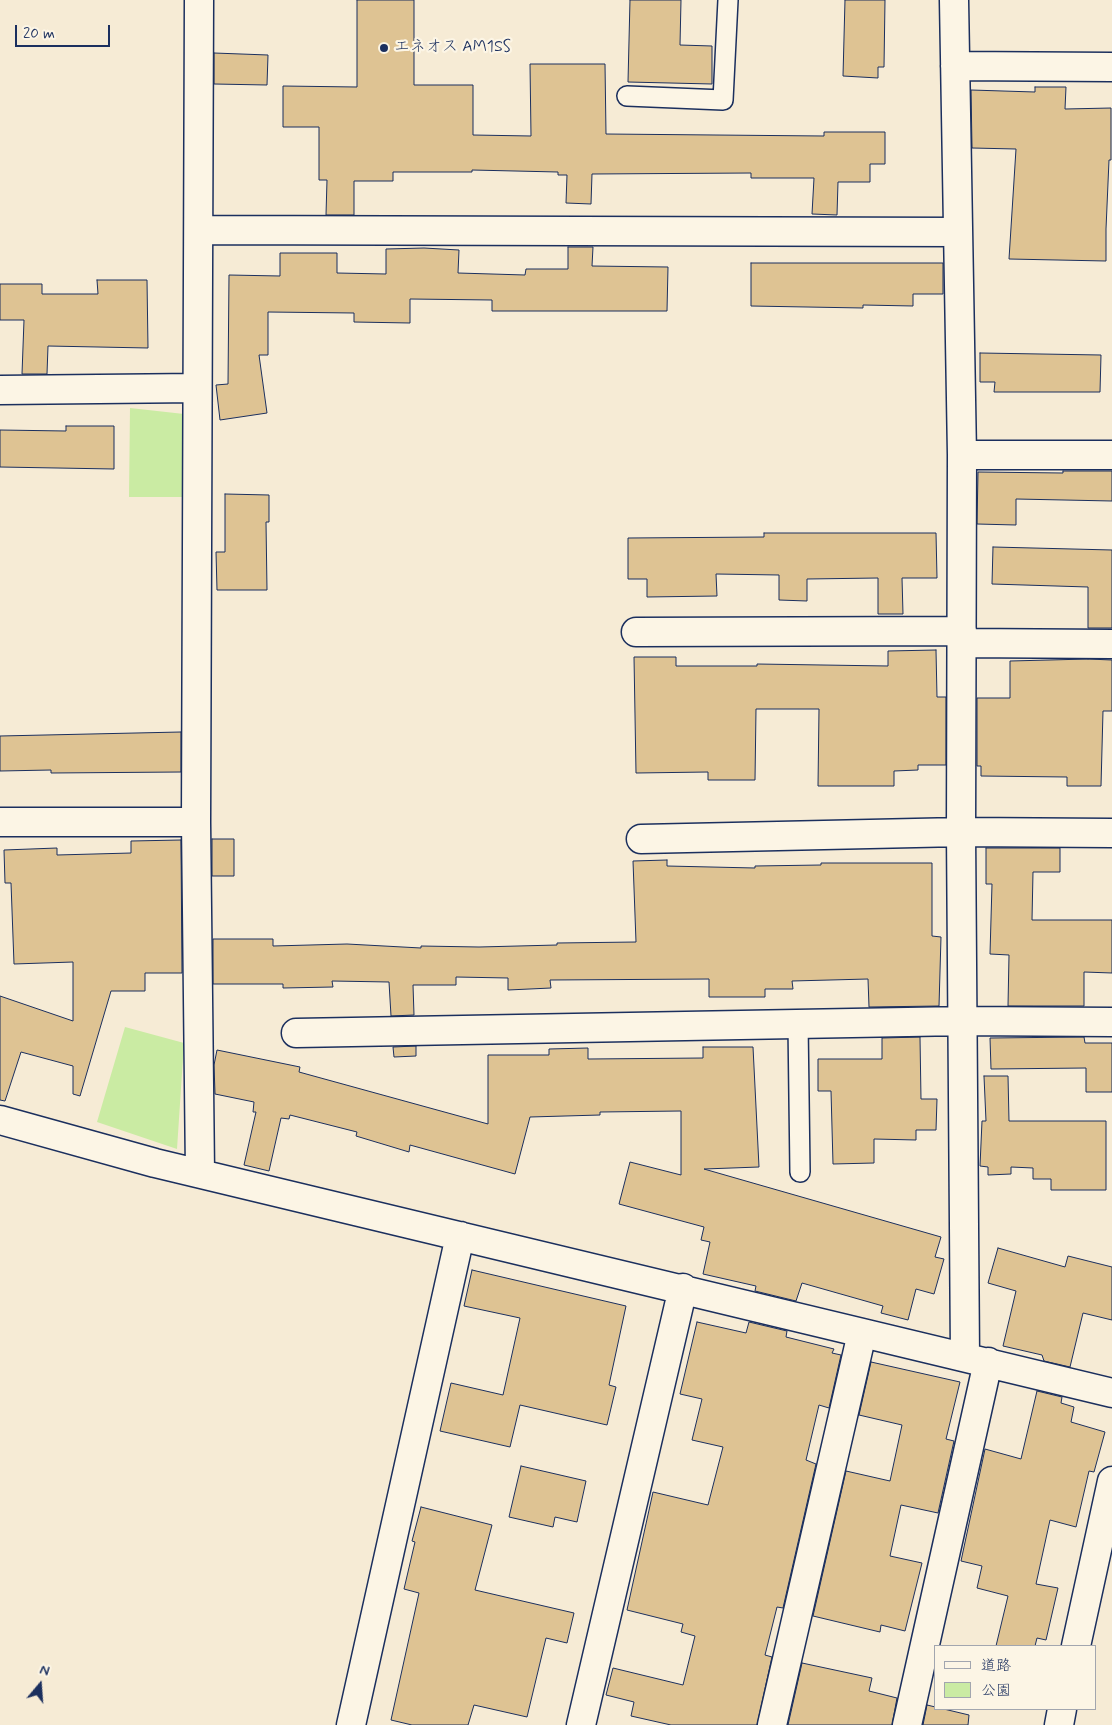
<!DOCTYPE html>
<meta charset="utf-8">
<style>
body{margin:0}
#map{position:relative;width:1112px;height:1725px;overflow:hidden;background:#f6ebd5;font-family:Mynerve,"Klee One",sans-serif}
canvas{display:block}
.legend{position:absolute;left:934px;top:1645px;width:162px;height:65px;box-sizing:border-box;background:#fcf5e5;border:1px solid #a2a6af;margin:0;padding:6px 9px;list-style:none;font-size:15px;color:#1b2f5e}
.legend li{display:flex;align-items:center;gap:10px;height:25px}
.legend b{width:25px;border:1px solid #a2a6af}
.north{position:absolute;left:15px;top:1660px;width:50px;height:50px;-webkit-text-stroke:4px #fcf5e5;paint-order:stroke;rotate:18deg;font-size:14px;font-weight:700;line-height:20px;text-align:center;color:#1b2f5e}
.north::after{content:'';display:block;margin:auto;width:18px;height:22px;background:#1b2f5e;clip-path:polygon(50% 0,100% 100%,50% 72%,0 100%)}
.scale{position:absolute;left:15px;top:25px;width:95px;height:22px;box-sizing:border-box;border:2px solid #1b2f5e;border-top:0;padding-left:6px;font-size:15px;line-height:18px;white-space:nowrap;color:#1b2f5e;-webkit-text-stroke:4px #fcf5e5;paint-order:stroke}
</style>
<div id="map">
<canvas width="1112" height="1725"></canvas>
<ul class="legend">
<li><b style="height:6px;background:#fcf5e5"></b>道路</li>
<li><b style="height:14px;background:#caeba3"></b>公園</li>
</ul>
<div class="north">N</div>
<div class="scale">20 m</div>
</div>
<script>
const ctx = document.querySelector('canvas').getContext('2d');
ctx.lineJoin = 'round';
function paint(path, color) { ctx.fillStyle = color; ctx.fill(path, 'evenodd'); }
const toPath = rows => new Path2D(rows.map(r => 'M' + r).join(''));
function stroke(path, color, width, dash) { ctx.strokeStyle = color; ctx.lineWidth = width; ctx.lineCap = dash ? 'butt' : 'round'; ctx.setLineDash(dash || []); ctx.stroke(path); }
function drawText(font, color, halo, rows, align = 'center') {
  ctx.font = font + ' Mynerve,"Klee One",sans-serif'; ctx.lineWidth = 4.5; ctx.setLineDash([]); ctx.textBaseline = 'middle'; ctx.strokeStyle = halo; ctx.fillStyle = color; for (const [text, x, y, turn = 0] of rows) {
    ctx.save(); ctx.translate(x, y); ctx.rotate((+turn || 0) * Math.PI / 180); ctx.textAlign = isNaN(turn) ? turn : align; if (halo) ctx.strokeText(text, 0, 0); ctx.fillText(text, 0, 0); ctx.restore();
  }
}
paint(toPath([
 [130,408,184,414,184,497,129,497],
 [125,1027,184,1043,177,1149,97,1122]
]), '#caeba3');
const building = toPath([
 [357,0,414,0,414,85,473,85,473,135,531,136,530,64,605,64,606,134,824,136,824,132,885,132,885,164,870,164,870,182,838,182,837,215,812,214,814,178,751,178,751,173,592,174,591,204,566,203,567,175,558,175,558,172,472,170,472,172,393,172,393,181,354,181,354,215,326,215,327,180,319,180,319,127,283,127,283,86,357,87,357,0],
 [630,0,681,0,680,45,712,46,712,84,628,82,630,0],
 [845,0,885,0,884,67,878,67,878,78,843,76,845,0],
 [214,53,268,55,267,85,214,84,214,53],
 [1035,87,1066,87,1065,109,1111,108,1111,160,1109,160,1106,229,1106,261,1009,259,1016,149,972,148,971,90,1035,92,1035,87],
 [568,247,593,247,592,266,668,267,667,311,492,311,492,300,410,299,410,323,354,322,354,313,268,312,268,355,259,355,267,413,220,420,216,385,228,384,229,275,280,276,280,253,337,253,337,273,386,274,386,249,424,248,459,250,458,273,525,275,526,269,568,269,568,247],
 [751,263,943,263,943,294,913,294,913,306,863,305,863,308,751,306,751,263],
 [97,280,147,280,148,348,48,346,47,374,22,374,24,320,0,320,0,284,42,284,42,294,98,294,97,280],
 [980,353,1101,355,1100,392,994,392,995,382,980,382,980,353],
 [66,426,114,426,114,469,0,467,0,430,66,431,66,426],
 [1063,471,1112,471,1112,501,1016,499,1016,525,977,524,978,472,1063,473,1063,471],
 [225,494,269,495,269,522,266,522,267,590,217,590,216,552,225,552,225,494],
 [764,533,936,533,937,578,902,578,903,614,878,614,878,578,807,579,807,601,779,600,779,575,716,574,717,596,647,597,647,579,628,579,628,538,764,537,764,533],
 [993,547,1112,550,1112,628,1088,628,1088,587,992,584,993,547],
 [936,650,937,697,946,697,946,765,918,765,918,770,894,771,894,786,818,786,819,709,756,709,755,780,708,780,708,772,636,773,634,657,676,657,676,666,757,666,757,664,888,666,888,651,936,650],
 [1088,659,1112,660,1112,711,1103,711,1101,786,1067,786,1067,777,981,776,981,766,977,766,977,698,1010,698,1010,661,1088,659],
 [181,732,181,772,51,773,51,770,0,771,0,736,181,732],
 [212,839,234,839,234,876,212,876,212,839],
 [181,840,182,973,145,973,145,991,111,991,80,1096,73,1094,73,1066,21,1052,5,1101,0,1100,0,996,73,1021,73,962,14,964,11,883,5,883,4,850,57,848,57,855,131,853,131,841,181,840],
 [986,848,1060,848,1060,872,1033,872,1032,920,1112,920,1112,973,1084,972,1084,1006,1008,1006,1009,955,990,954,992,884,986,884,986,848],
 [667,860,667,866,755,868,755,866,821,865,821,863,932,863,932,936,941,937,939,1006,869,1007,868,979,792,981,793,989,765,989,765,997,709,997,709,979,550,980,551,988,508,990,508,978,456,977,456,985,413,985,414,1015,391,1016,389,982,332,981,333,987,283,988,283,984,213,984,213,939,273,939,273,946,347,944,421,948,421,946,479,947,557,945,557,943,636,942,633,861,667,860],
 [920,1037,921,1099,937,1099,936,1130,916,1130,916,1140,874,1139,874,1163,833,1164,831,1091,818,1091,818,1059,882,1059,882,1038,920,1037],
 [1084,1037,1085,1043,1112,1043,1112,1092,1086,1092,1086,1068,991,1069,990,1038,1084,1037],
 [416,1046,416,1056,394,1057,393,1047,416,1046],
 [703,1047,753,1047,759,1167,704,1169,941,1237,935,1257,944,1259,934,1294,916,1289,908,1320,881,1313,883,1306,802,1283,796,1301,755,1291,756,1286,703,1274,710,1242,701,1240,704,1227,619,1204,630,1162,681,1175,681,1111,600,1112,600,1115,530,1117,515,1174,410,1145,409,1152,356,1136,357,1132,290,1115,289,1119,281,1118,269,1171,244,1165,256,1112,253,1112,254,1102,215,1094,214,1065,217,1050,300,1067,299,1072,488,1124,488,1055,549,1055,549,1049,588,1048,588,1059,703,1058,703,1047],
 [984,1076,1008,1076,1009,1121,1106,1121,1106,1190,1051,1190,1051,1179,1033,1179,1033,1168,1011,1167,1011,1174,988,1175,988,1167,980,1166,982,1121,986,1121,984,1076],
 [998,1248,1065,1267,1068,1256,1112,1267,1112,1320,1083,1313,1070,1367,1044,1361,1042,1355,1003,1346,1016,1291,988,1283,998,1248],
 [472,1270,626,1306,609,1385,616,1387,607,1425,520,1405,510,1447,440,1431,451,1383,503,1395,520,1318,464,1306,472,1270],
 [697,1322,746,1333,749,1322,787,1331,786,1337,834,1349,832,1353,841,1355,829,1408,819,1405,806,1460,816,1464,783,1608,777,1607,765,1655,772,1657,757,1725,671,1725,631,1716,634,1702,606,1695,613,1668,683,1685,695,1636,681,1632,683,1624,627,1610,653,1492,708,1505,723,1447,692,1440,702,1399,680,1394,697,1322],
 [871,1362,960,1382,946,1439,954,1441,938,1513,901,1505,890,1556,922,1563,905,1631,881,1625,880,1632,813,1616,846,1471,890,1481,902,1425,859,1415,871,1362],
 [1037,1391,1062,1397,1061,1403,1074,1407,1071,1422,1105,1432,1094,1472,1089,1471,1076,1527,1050,1520,1036,1584,1058,1588,1046,1640,1037,1638,1035,1646,996,1646,1008,1596,977,1588,982,1566,961,1561,985,1449,1021,1459,1037,1391],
 [521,1466,586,1481,577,1522,555,1517,553,1527,509,1517,521,1466],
 [421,1507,492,1525,475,1590,574,1613,567,1643,546,1638,527,1717,474,1705,468,1725,412,1725,391,1720,419,1593,404,1589,415,1542,412,1541,421,1507],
 [802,1663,872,1678,869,1691,897,1698,892,1725,788,1725,802,1663],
 [927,1705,969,1715,968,1725,923,1725,927,1705]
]);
paint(building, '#dec393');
stroke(building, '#1b2f5e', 1);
const lane = toPath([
 [627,96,723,100,728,0],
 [798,1023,800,1172]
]);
const street = toPath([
 [199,0,196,822,200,1173],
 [954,0,962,455,961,832,965,1357],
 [955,66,1112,67],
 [199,230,958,232],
 [0,390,197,388],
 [962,455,1112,455],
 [636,632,962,631],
 [962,643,1112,644],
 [0,822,196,822],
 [641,839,961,832,1112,833],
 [296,1033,963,1021,1112,1022],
 [0,1120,155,1163,1112,1393],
 [1076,1646,1112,1481],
 [351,1725,460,1236],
 [581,1725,683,1288],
 [772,1725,862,1333],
 [907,1725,988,1362],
 [1059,1725,1062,1709]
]);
stroke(lane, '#1b2f5e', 22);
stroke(street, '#1b2f5e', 31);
stroke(lane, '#fcf5e5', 19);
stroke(street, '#fcf5e5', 28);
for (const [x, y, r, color] of [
 [384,48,5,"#1b2f5e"]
]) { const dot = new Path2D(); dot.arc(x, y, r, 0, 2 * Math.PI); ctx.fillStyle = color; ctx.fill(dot); stroke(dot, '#fcf5e5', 2); }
drawText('16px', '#1b2f5e', '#fcf5e5', [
 ["エネオス AM1SS",394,48]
], 'left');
</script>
